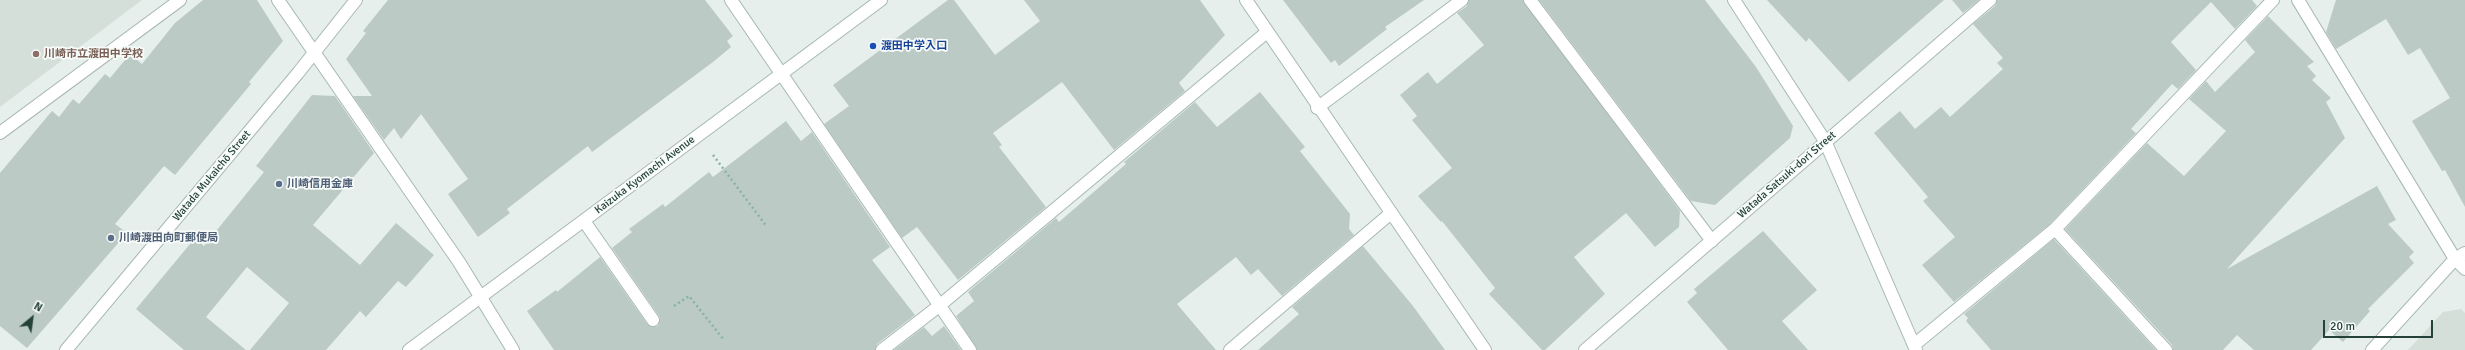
<!DOCTYPE html>
<meta charset="utf-8">
<style>
body{margin:0}
#map{position:relative;width:2465px;height:350px;overflow:hidden;background:#e6efeb;font-family:Signika,sans-serif}
canvas{display:block}
.north{position:absolute;left:12px;top:298px;width:40px;height:40px;-webkit-text-stroke:3px #f7fbf9;paint-order:stroke;rotate:29deg;font-size:11px;font-weight:700;line-height:16px;text-align:center;color:#24423a}
.north::after{content:'';display:block;margin:auto;width:14px;height:18px;background:#24423a;clip-path:polygon(50% 0,100% 100%,50% 72%,0 100%)}
.scale{position:absolute;left:2323px;top:320px;width:110px;height:18px;box-sizing:border-box;border:2px solid #24423a;border-top:0;padding-left:5px;font-size:12px;line-height:14px;white-space:nowrap;color:#24423a;-webkit-text-stroke:3px #f7fbf9;paint-order:stroke}
</style>
<div id="map">
<canvas width="2465" height="350"></canvas>
<div class="north">N</div>
<div class="scale">20 m</div>
</div>
<script>
const ctx = document.querySelector('canvas').getContext('2d');
ctx.lineJoin = 'round';
function paint(path, color) { ctx.fillStyle = color; ctx.fill(path, 'evenodd'); }
const toPath = rows => new Path2D(rows.map(r => 'M' + r).join(''));
function stroke(path, color, width, dash) { ctx.strokeStyle = color; ctx.lineWidth = width; ctx.lineCap = dash ? 'butt' : 'round'; ctx.setLineDash(dash || []); ctx.stroke(path); }
function drawText(font, color, halo, rows, align = 'center') {
  ctx.font = font + ' Signika,"Noto Sans JP",sans-serif'; ctx.lineWidth = 3.5; ctx.setLineDash([]); ctx.textBaseline = 'middle'; ctx.strokeStyle = halo; ctx.fillStyle = color; for (const [text, x, y, turn = 0] of rows) {
    ctx.save(); ctx.translate(x, y); ctx.rotate((+turn || 0) * Math.PI / 180); ctx.textAlign = isNaN(turn) ? turn : align; if (halo) ctx.strokeText(text, 0, 0); ctx.fillText(text, 0, 0); ctx.restore();
  }
}
paint(toPath([
 [0,0,142,0,0,107],
 [2461,309,2465,313,2465,350,2408,350,2443,312]
]), '#d4dfda');
paint(toPath([
 [203,0,257,0,283,41,249,82,251,84,175,175,164,166,115,224,127,233,27,348,0,326,0,173,52,111,59,117,73,99,79,104,105,74,110,78,130,54,142,64,175,23],
 [388,0,705,0,733,36,727,41,731,47,713,62,592,152,588,146,507,209,510,213,478,237,448,194,468,179,421,114,401,139,394,128,384,140,353,96,372,96,346,59,366,33,363,31],
 [948,0,954,0,995,55,1040,21,1024,0,1200,0,1225,35,1179,83,1185,91,1114,150,1062,82,993,133,1002,145,999,147,1046,207,958,280,917,227,902,238,824,124,849,106,833,85],
 [1283,0,1424,0,1385,27,1387,29,1339,66,1335,60,1331,63],
 [1469,0,1523,0,1680,211,1679,227,1655,247,1626,213,1574,257,1605,294,1545,350,1542,350,1489,294,1495,288,1442,221,1441,222,1418,196,1452,168,1412,120,1417,116,1400,95,1428,72,1437,84,1484,45,1457,13,1467,6],
 [1539,0,1705,0,1756,67,1793,126,1790,138,1715,205,1691,201],
 [1767,0,1944,0,1849,82,1809,38,1806,42],
 [1952,0,1979,0,1963,13],
 [1997,0,2252,0,2257,6,2235,29,2211,2,2171,42,2196,70,2178,89,2172,84,2131,129,2136,133,2050,224,1954,302,1922,265,1955,237,1923,201,1928,197,1874,133,1900,111,1915,129,1941,107,1950,117,2003,69,1997,63,2003,58,1973,24,1995,6],
 [2336,0,2465,0,2465,207,2445,170,2442,171,2412,121,2450,98,2420,48,2408,55,2386,19,2336,49,2326,32],
 [2268,16,2314,62,2307,66,2316,76,2312,80,2331,98,2326,102,2345,138,2227,269,2377,186,2396,220,2388,224,2414,252,2409,257,2414,263,2368,309,2370,311,2343,342,2329,330,2311,350,2254,350,2237,335,2223,350,2173,350,2172,345,2065,229,2147,143,2184,176,2226,131,2189,99,2206,81,2215,92,2255,52,2245,40],
 [1260,92,1305,147,1300,151,1350,214,1349,229,1354,235,1282,296,1258,269,1251,275,1236,257,1177,304,1216,350,977,350,956,316,974,301,968,292,1056,218,1059,222,1126,164,1124,162,1195,102,1217,127],
 [312,95,335,96,374,153,313,225,360,265,396,223,434,255,406,287,398,281,366,317,360,311,326,350,250,350,289,303,247,267,206,317,246,350,184,350,136,309,195,238,204,246,264,172,256,166],
 [786,121,801,141,812,132,890,247,872,260,915,315,877,344,875,350,554,350,527,311,556,290,557,292,600,257,647,324,653,327,658,326,660,320,659,316,612,248,632,232,629,229,663,204,665,207,709,172,713,177],
 [1763,231,1817,290,1782,321,1808,350,1728,350,1687,302,1697,293,1694,289],
 [2054,239,2156,350,1991,350,1966,321,1968,318,1964,314],
 [1363,246,1413,306,1445,350,1258,350,1299,314,1292,307],
 [944,326,961,350,894,350,924,327,932,336]
]), '#bbcac4');
const service = toPath([
 [1530,0,1712,241],
 [1317,108,1462,0],
 [584,221,653,320],
 [2055,229,2166,350],
 [1914,345,2055,229,2273,0],
 [882,350,939,306,1267,32],
 [1230,350,1391,213]
]);
const minor = toPath([
 [278,0,459,262,513,350],
 [731,0,970,350],
 [1734,0,1825,141,1916,350],
 [2298,0,2455,259,2465,269],
 [0,133,180,0],
 [66,350,298,73,356,0],
 [2372,350,2455,259,2465,253]
]);
const tertiary = toPath([
 [1246,0,1485,350],
 [409,350,881,0],
 [1585,350,1990,0]
]);
stroke(service, '#a8b8b2', 14);
stroke(minor, '#a8b8b2', 14);
stroke(tertiary, '#a8b8b2', 14);
stroke(toPath([
 [713,155,767,227],
 [674,306,689,296,724,340]
]), '#86b3a5', 2.5, [2, 3]);
stroke(service, '#fff', 12);
stroke(minor, '#fff', 12);
stroke(tertiary, '#fff', 12);
for (const [x, y, r, color] of [
 [873,46,4,"#1a4fb4"],
 [36,54,4,"#8d6e63"],
 [279,184,4,"#5c6f8a"],
 [111,238,4,"#5c6f8a"]
]) { const dot = new Path2D(); dot.arc(x, y, r, 0, 2 * Math.PI); ctx.fillStyle = color; ctx.fill(dot); stroke(dot, '#f7fbf9', 1.5); }
drawText('bold 11px', '#164399', '#f7fbf9', [
 ["渡田中学入口",881,46]
], 'left');
drawText('bold 11px', '#785e54', '#f7fbf9', [
 ["川崎市立渡田中学校",44,54]
], 'left');
drawText('11px', '#24423a', '#f7fbf9', [
 ["Kaizuka Kyomachi Avenue",645,175,-37],
 ["Watada Satsuki-dori Street",1787,175,-41],
 ["Watada Mukaichō Street",212,176,-50]
]);
drawText('bold 11px', '#4e5e75', '#f7fbf9', [
 ["川崎信用金庫",287,184],
 ["川崎渡田向町郵便局",119,238]
], 'left');
</script>
